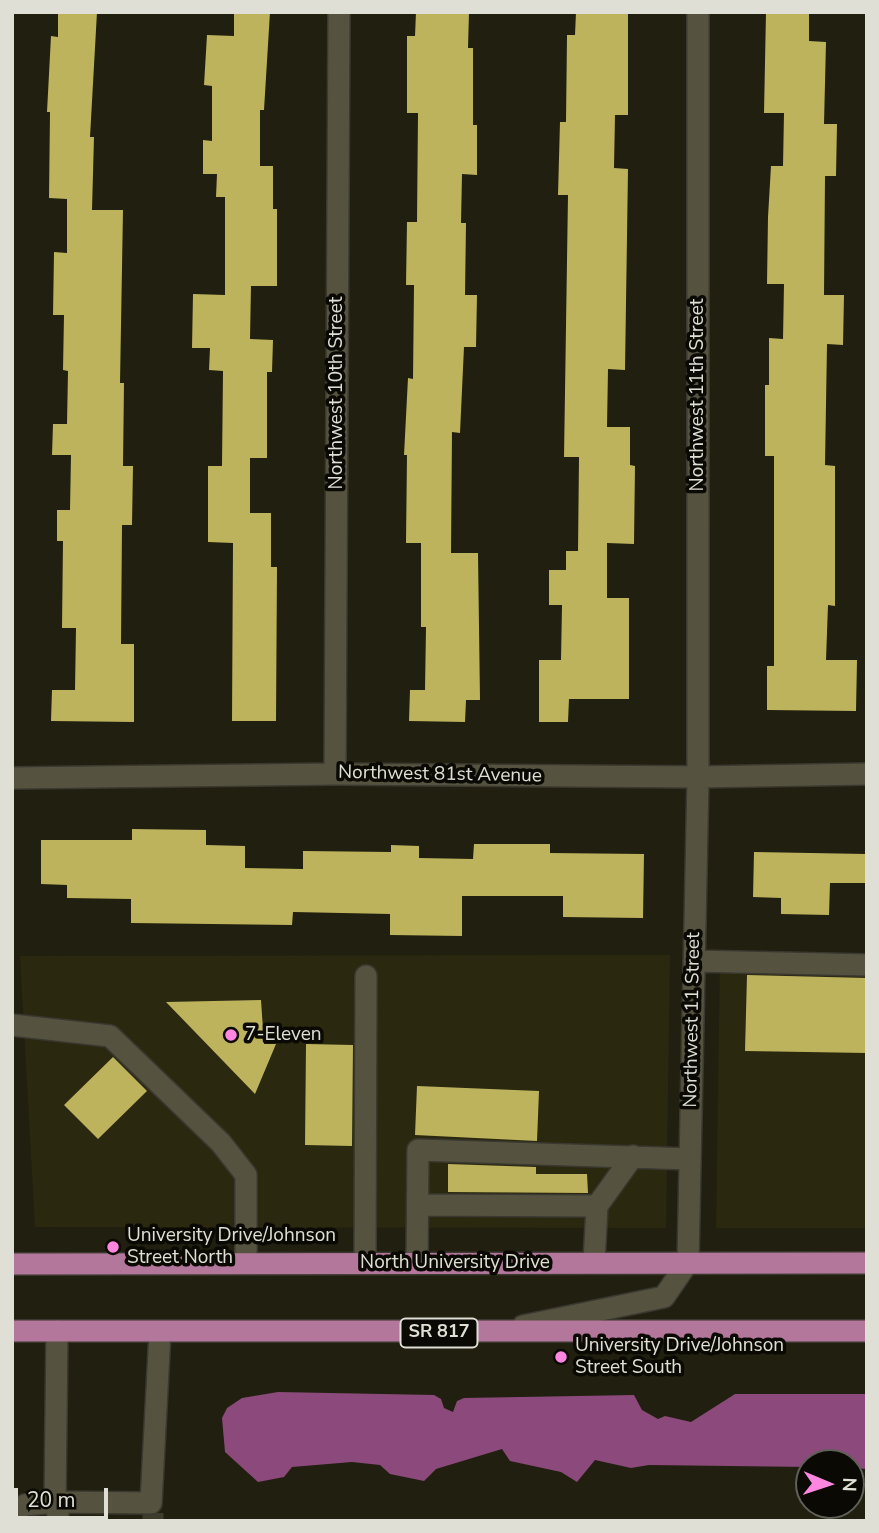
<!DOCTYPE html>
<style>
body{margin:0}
#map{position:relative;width:879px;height:1533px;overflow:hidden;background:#211f0f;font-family:"Nunito Sans",sans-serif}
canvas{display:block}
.frame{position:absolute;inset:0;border:14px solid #e0dfd5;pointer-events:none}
.north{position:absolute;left:795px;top:1449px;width:70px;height:70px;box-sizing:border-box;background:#0a0904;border:2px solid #605f58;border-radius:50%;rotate:92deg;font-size:19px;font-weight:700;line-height:28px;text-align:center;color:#e0dfd5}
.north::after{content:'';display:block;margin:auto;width:24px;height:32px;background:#fe86e0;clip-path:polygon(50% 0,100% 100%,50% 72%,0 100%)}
.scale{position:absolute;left:14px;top:1488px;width:94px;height:32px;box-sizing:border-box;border:4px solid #e0dfd5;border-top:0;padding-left:9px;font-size:21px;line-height:24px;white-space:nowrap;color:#e0dfd5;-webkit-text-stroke:5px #0a0904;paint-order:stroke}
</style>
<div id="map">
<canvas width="879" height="1533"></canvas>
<div class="frame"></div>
<div class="north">N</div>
<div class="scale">20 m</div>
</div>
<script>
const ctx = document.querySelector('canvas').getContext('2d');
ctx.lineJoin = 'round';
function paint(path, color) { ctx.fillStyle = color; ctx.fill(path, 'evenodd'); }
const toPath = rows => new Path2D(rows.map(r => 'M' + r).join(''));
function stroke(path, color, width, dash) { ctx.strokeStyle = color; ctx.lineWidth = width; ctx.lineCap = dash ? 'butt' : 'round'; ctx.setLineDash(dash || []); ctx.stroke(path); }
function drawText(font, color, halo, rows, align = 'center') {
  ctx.font = font + ' "Nunito Sans",sans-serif'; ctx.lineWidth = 7; ctx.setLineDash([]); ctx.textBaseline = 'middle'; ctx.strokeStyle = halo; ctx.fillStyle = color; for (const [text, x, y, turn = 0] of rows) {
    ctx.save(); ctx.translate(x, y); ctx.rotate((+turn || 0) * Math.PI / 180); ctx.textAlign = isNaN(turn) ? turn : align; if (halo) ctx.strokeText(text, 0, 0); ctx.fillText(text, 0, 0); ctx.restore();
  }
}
paint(toPath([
 [670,955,666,1228,35,1227,20,956],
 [720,956,867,956,867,1228,716,1228]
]), '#2b2810');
paint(toPath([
 [278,1392,434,1395,441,1399,444,1408,453,1412,457,1401,464,1398,634,1395,642,1410,658,1419,665,1416,691,1422,735,1394,867,1394,867,1469,851,1468,851,1463,809,1463,809,1467,649,1465,631,1468,595,1460,577,1482,561,1472,510,1461,502,1449,436,1469,424,1481,390,1474,380,1465,352,1462,292,1467,284,1477,258,1482,225,1452,222,1418,227,1408,242,1398]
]), '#8b4a7b');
paint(toPath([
 [58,12,97,12,90,137,94,137,92,210,123,210,120,383,124,383,123,466,133,466,132,525,122,525,121,644,134,644,134,722,51,721,52,690,75,690,76,628,62,628,63,541,57,541,57,510,70,510,71,455,52,455,53,424,67,424,68,371,63,370,64,315,53,315,54,252,67,253,67,199,49,198,50,112,47,112,51,36,58,37],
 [234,12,270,12,264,110,260,110,260,166,273,166,273,209,277,209,277,286,251,286,250,339,273,340,272,372,267,372,267,458,250,458,250,513,271,513,271,567,277,567,276,721,232,721,233,543,208,542,208,466,222,466,223,371,209,370,210,348,192,348,193,294,225,295,225,197,216,197,217,174,203,174,203,140,212,141,212,86,204,85,207,35,234,36],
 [416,12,469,12,468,48,473,48,473,125,477,125,477,175,462,174,461,223,466,223,465,295,477,295,476,347,464,347,460,433,452,432,451,553,478,553,480,700,466,700,465,722,409,721,410,690,425,690,426,627,421,627,421,543,406,543,407,455,404,455,408,378,413,379,414,285,406,285,407,222,417,222,418,113,407,113,407,36,415,36],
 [576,12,628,12,628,115,615,115,614,168,628,169,625,370,608,369,607,427,630,427,630,465,635,466,634,544,607,543,607,598,629,598,629,699,569,699,568,722,539,722,539,660,561,660,562,605,549,605,549,570,566,570,566,551,578,551,579,457,564,457,568,195,558,195,560,122,566,122,567,35,575,35],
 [766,12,809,12,809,41,826,42,824,124,837,124,836,176,825,176,824,295,844,295,843,345,827,344,825,465,835,466,835,606,828,605,826,660,857,660,856,711,767,710,767,666,774,666,774,456,765,456,765,385,769,385,769,338,783,339,784,284,767,284,768,217,771,166,783,166,784,113,764,113],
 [132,829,206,830,206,845,245,846,245,868,303,869,303,851,391,852,391,845,419,846,419,858,473,859,474,844,550,844,550,853,644,854,643,918,563,917,563,896,462,896,462,936,390,935,390,914,293,912,292,925,131,923,131,899,67,898,67,885,41,884,41,840,132,840],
 [754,852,867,854,867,883,830,883,829,915,781,914,781,898,753,897],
 [747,975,867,978,867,1053,745,1051],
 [261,1000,264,1044,276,1044,255,1094,166,1002],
 [306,1044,353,1045,352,1146,305,1145],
 [113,1057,147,1091,98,1139,64,1105],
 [417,1086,539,1091,537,1141,415,1135],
 [448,1164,536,1167,536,1174,587,1174,588,1193,448,1192]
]), '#bdb35d');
stroke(toPath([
 [153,1513,153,1521]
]), '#3e3c2d', 21, [21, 10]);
const minor = toPath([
 [335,774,339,12],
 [12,778,335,774,698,777,867,774],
 [694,961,867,965],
 [12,1025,110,1036,221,1143,246,1175,246,1263],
 [418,1205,597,1206],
 [594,1262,597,1206,633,1156],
 [365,1263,366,976],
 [417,1263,418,1150,690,1159],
 [523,1326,664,1297,688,1262,698,777,698,12],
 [57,1331,55,1502,151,1503,160,1332],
 [12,1513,25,1505,55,1502,58,1514]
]);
const major = toPath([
 [12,1264,867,1263],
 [12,1331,867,1331]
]);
stroke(minor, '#3a382f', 24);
stroke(major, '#3a382f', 24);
stroke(minor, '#555340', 21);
stroke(major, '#b4779c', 21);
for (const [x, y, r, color] of [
 [231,1035,7,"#fe86e0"],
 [113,1247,7,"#fe86e0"],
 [561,1357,7,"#fe86e0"]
]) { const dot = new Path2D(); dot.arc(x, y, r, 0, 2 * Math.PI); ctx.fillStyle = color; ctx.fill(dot); stroke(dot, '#0a0904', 2.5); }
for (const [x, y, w] of [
 [439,1333,77]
]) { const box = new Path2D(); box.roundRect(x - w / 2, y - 14.5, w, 29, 5); ctx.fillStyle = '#0a0904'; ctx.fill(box); stroke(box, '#e0dfd5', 2); }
drawText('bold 18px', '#e0dfd5', null, [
 ["SR 817",439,1333]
]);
drawText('19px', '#e0dfd5', '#0a0904', [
 ["Northwest 10th Street",337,393,-90],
 ["Northwest 11th Street",698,395,-90],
 ["Northwest 81st Avenue",440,775,1],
 ["Northwest 11 Street",693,1020,-89],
 ["North University Drive",455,1263]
]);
drawText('19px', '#e0dfd5', '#0a0904', [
 ["7-Eleven",245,1035],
 ["University Drive/Johnson",127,1236],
 ["Street North",127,1258],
 ["University Drive/Johnson",575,1346],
 ["Street South",575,1368]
], 'left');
</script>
